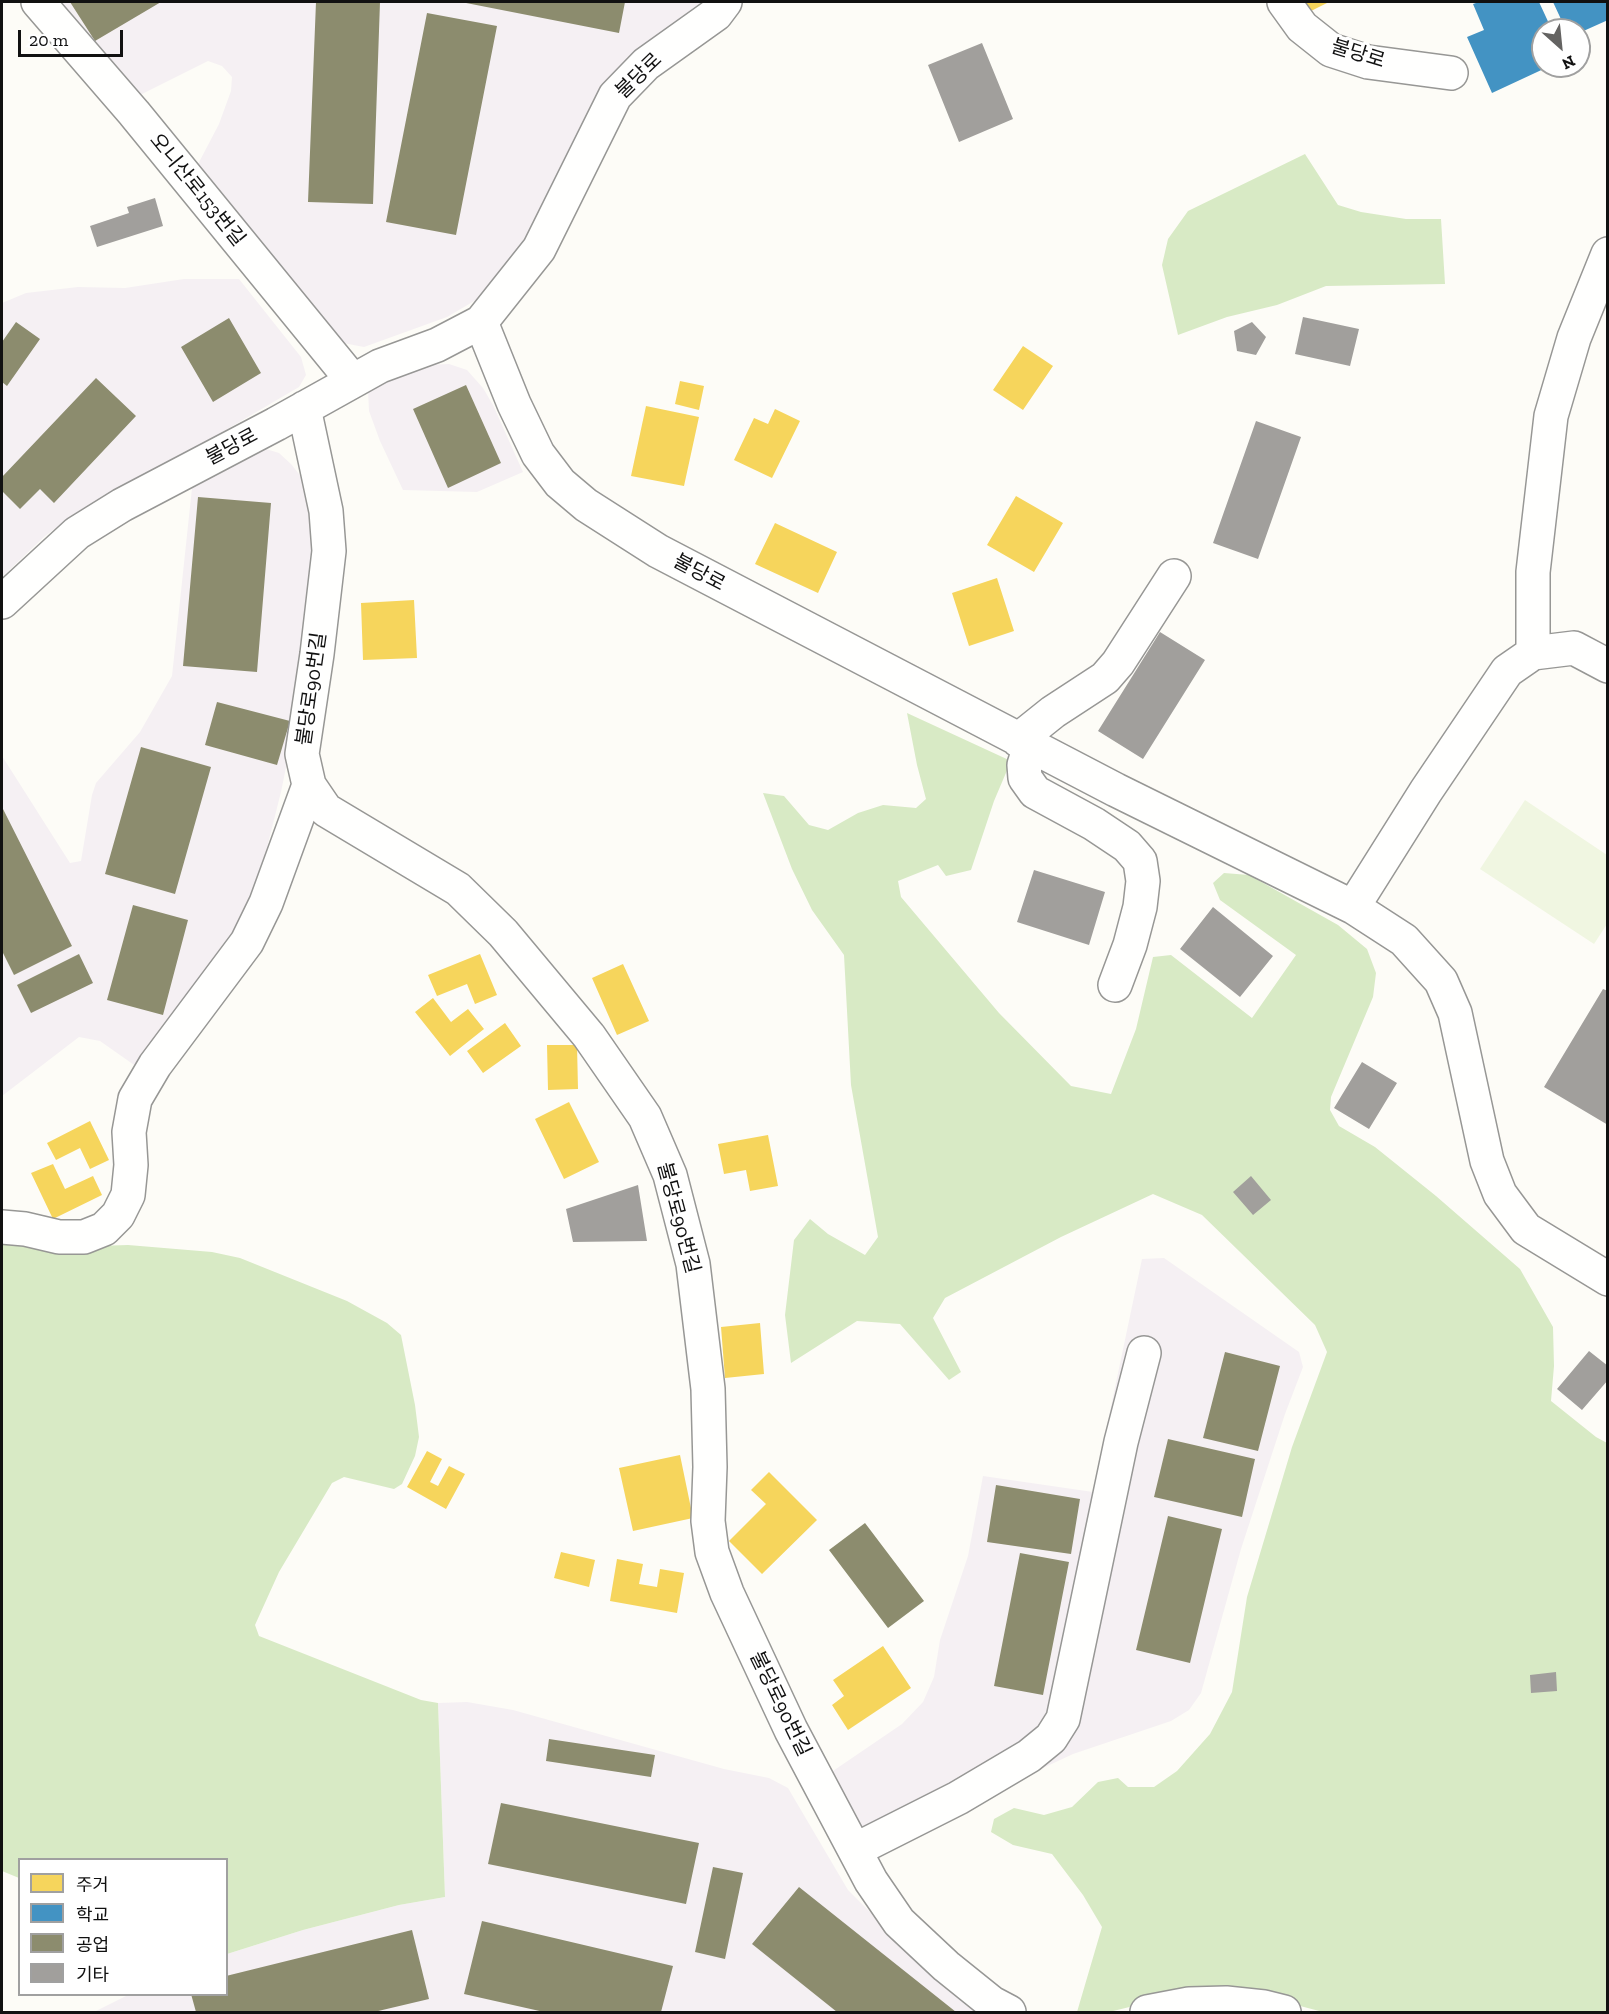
<!DOCTYPE html>
<meta charset="utf-8">
<style>
body{margin:0}
#map{position:relative;width:1609px;height:2014px;overflow:hidden;background:#fdfcf7;font-family:"Zilla Slab","Noto Sans KR",serif}
canvas{display:block}
.frame{position:absolute;inset:0;border:3px solid #111;pointer-events:none}
.legend{position:absolute;left:18px;top:1858px;width:210px;height:138px;box-sizing:border-box;background:#fff;border:2px solid #a0a0a0;margin:0;padding:8px 10px;list-style:none;font-size:18px;color:#111}
.legend li{display:flex;align-items:center;gap:12px;height:30px}
.legend b{width:30px;border:2px solid #a0a0a0}
.north{position:absolute;left:1531px;top:18px;width:60px;height:60px;box-sizing:border-box;background:#fff;border:2px solid #a0a0a0;border-radius:50%;rotate:153deg;font-size:16px;font-weight:700;line-height:24px;text-align:center;color:#111}
.north::after{content:'';display:block;margin:auto;width:21px;height:27px;background:#646362;clip-path:polygon(50% 0,100% 100%,50% 72%,0 100%)}
.scale{position:absolute;left:18px;top:30px;width:105px;height:27px;box-sizing:border-box;border:3px solid #111;border-top:0;padding-left:8px;font-size:18px;line-height:21px;white-space:nowrap;color:#111;-webkit-text-stroke:4px #fff;paint-order:stroke}
</style>
<div id="map">
<canvas width="1609" height="2014"></canvas>
<div class="frame"></div>
<ul class="legend">
<li><b style="height:16px;background:#f6d55c"></b>주거</li>
<li><b style="height:16px;background:#4393c3"></b>학교</li>
<li><b style="height:16px;background:#8c8c6e"></b>공업</li>
<li><b style="height:16px;background:#a19f9c"></b>기타</li>
</ul>
<div class="north">N</div>
<div class="scale">20 m</div>
</div>
<script>
const ctx = document.querySelector('canvas').getContext('2d');
ctx.lineJoin = 'round';
function paint(path, color) { ctx.fillStyle = color; ctx.fill(path, 'evenodd'); }
const toPath = rows => new Path2D(rows.map(r => 'M' + r).join(''));
function stroke(path, color, width, dash) { ctx.strokeStyle = color; ctx.lineWidth = width; ctx.lineCap = dash ? 'butt' : 'round'; ctx.setLineDash(dash || []); ctx.stroke(path); }
function drawText(font, color, halo, rows, align = 'center') {
  ctx.font = font + ' "Zilla Slab","Noto Sans KR",serif'; ctx.lineWidth = 6; ctx.setLineDash([]); ctx.textBaseline = 'middle'; ctx.strokeStyle = halo; ctx.fillStyle = color; for (const [text, x, y, turn = 0] of rows) {
    ctx.save(); ctx.translate(x, y); ctx.rotate((+turn || 0) * Math.PI / 180); ctx.textAlign = isNaN(turn) ? turn : align; if (halo) ctx.strokeText(text, 0, 0); ctx.fillText(text, 0, 0); ctx.restore();
  }
}
paint(toPath([
 [53,2,703,2,636,55,534,224,503,270,476,300,447,317,364,347,343,343,196,168,219,124,231,91,232,77,222,66,208,61,140,95,127,92],
 [184,279,239,279,301,357,306,375,299,387,166,465,80,510,45,536,2,577,2,303,26,293,78,287,125,288],
 [449,364,467,370,483,388,493,405,523,472,477,492,403,490,380,441,369,411,368,390,426,365],
 [266,449,279,453,291,464,303,479,318,540,296,718,281,792,254,899,240,928,137,1067,100,1041,79,1037,2,1096,2,756,70,863,81,861,92,795,96,783,140,732,172,676,192,488,200,476,243,450],
 [1164,1258,1299,1352,1303,1367,1285,1414,1241,1549,1201,1693,1189,1710,1171,1721,1073,1754,981,1797,874,1854,830,1773,902,1724,923,1702,934,1677,940,1640,968,1556,983,1476,1093,1492,1142,1259],
 [467,1702,513,1710,724,1769,769,1778,788,1788,848,1890,933,1975,978,2012,94,2012,128,1995,226,1994,227,1954,303,1930,399,1905,445,1897,438,1703]
]), '#f5f0f3');
paint(toPath([
 [1305,154,1338,205,1361,212,1406,219,1441,219,1445,284,1326,286,1277,305,1227,317,1178,335,1162,265,1168,239,1188,211],
 [907,713,1011,761,994,801,971,870,946,876,938,865,898,881,901,897,999,1013,1071,1086,1111,1094,1136,1029,1153,957,1171,955,1252,1018,1296,955,1220,900,1213,883,1224,873,1249,875,1338,925,1367,949,1376,973,1373,997,1331,1097,1330,1110,1339,1126,1375,1147,1436,1196,1520,1269,1553,1327,1554,1366,1551,1401,1596,1437,1607,1443,1607,2012,1323,2012,1247,1992,1187,1993,1109,2012,1077,2012,1102,1927,1083,1895,1052,1854,1013,1845,991,1832,994,1819,1014,1808,1044,1815,1072,1807,1098,1782,1118,1778,1128,1787,1154,1787,1177,1771,1210,1734,1232,1692,1247,1597,1292,1447,1327,1352,1315,1325,1202,1215,1153,1194,1061,1237,945,1298,933,1318,961,1372,949,1380,900,1324,857,1321,791,1363,785,1315,794,1240,810,1219,828,1234,865,1255,878,1237,851,1085,844,955,812,910,792,869,763,793,784,796,809,825,828,830,858,813,883,805,916,808,926,799,917,765],
 [2,1242,63,1247,128,1245,212,1252,240,1258,347,1301,387,1323,401,1335,415,1405,419,1437,415,1456,402,1484,394,1489,344,1477,332,1483,279,1572,255,1625,259,1636,421,1700,438,1703,445,1897,399,1905,303,1930,227,1954,226,1860,20,1860,19,1878,2,1871]
]), '#d8eac5');
paint(toPath([
 [1525,800,1607,855,1607,924,1594,944,1480,869]
]), '#f0f6e1');
paint(toPath([
 [1304,2,1329,2,1309,12],
 [1023,346,1053,366,1023,410,993,390],
 [680,381,704,386,699,410,675,404],
 [646,406,699,417,684,486,631,476],
 [775,409,800,421,772,478,734,460,754,418,768,424],
 [1016,496,1063,523,1034,572,987,545],
 [775,523,837,552,818,593,755,564],
 [997,578,1014,631,969,646,952,593],
 [414,600,417,658,363,660,361,603],
 [480,954,497,995,475,1004,467,984,437,996,428,975],
 [623,964,649,1021,617,1035,592,978],
 [433,998,451,1022,468,1009,484,1029,450,1056,415,1012],
 [505,1023,521,1046,483,1073,467,1051],
 [547,1045,577,1045,578,1089,548,1090],
 [569,1102,599,1162,564,1179,535,1119],
 [90,1121,109,1160,90,1169,80,1148,56,1160,47,1143],
 [768,1135,778,1186,750,1191,746,1170,724,1174,718,1144],
 [53,1164,65,1189,93,1176,102,1195,53,1219,31,1173],
 [760,1323,764,1374,725,1378,721,1327],
 [427,1451,442,1459,430,1482,438,1486,449,1466,465,1474,446,1509,407,1487],
 [680,1455,693,1518,633,1531,619,1468],
 [769,1472,817,1520,762,1574,729,1541,766,1504,751,1490],
 [561,1552,595,1560,589,1587,554,1578],
 [617,1559,643,1564,639,1584,657,1587,660,1569,684,1573,677,1613,610,1601],
 [883,1646,911,1688,848,1730,832,1705,844,1696,833,1680]
]), '#f6d55c');
paint(toPath([
 [1479,2,1539,2,1552,30,1543,30,1543,66,1550,66,1492,93,1467,37,1484,30,1473,4],
 [1553,2,1608,2,1608,20,1579,33,1579,30,1566,30]
]), '#4393c3');
paint(toPath([
 [70,2,161,2,95,41],
 [316,2,380,2,373,204,308,202],
 [461,2,625,2,619,33],
 [427,13,497,26,456,235,386,222],
 [229,318,261,373,213,402,181,347],
 [16,322,40,339,7,386,2,382,2,342],
 [96,378,136,416,54,503,40,489,20,509,2,491,2,477],
 [466,385,501,463,448,488,413,409],
 [198,497,271,503,257,672,183,666],
 [217,702,290,721,277,765,205,745],
 [141,747,211,767,175,894,105,874],
 [2,807,72,946,14,975,2,951],
 [133,905,188,920,163,1015,107,1000],
 [79,954,93,983,31,1013,17,985],
 [1225,1352,1280,1366,1258,1451,1203,1438],
 [1168,1439,1255,1459,1242,1517,1154,1497],
 [996,1485,1080,1499,1071,1554,987,1542],
 [1168,1516,1222,1529,1190,1663,1136,1650],
 [865,1523,924,1601,888,1628,829,1550],
 [1020,1553,1069,1562,1043,1695,994,1686],
 [549,1739,655,1755,651,1777,546,1761],
 [501,1803,699,1843,686,1904,488,1864],
 [713,1867,743,1873,725,1959,695,1952],
 [799,1887,956,2012,837,2012,752,1944],
 [482,1921,673,1966,661,2012,544,2012,464,1994],
 [412,1930,429,1999,374,2012,196,2012,191,1994,226,1994,226,1976]
]), '#8c8c6e');
paint(toPath([
 [982,43,1013,119,959,142,928,65],
 [155,198,163,226,97,247,90,226,129,213,127,207],
 [1303,317,1359,329,1350,366,1295,354],
 [1252,322,1266,337,1256,355,1237,351,1234,331],
 [1256,421,1301,437,1258,559,1213,543],
 [1160,632,1205,660,1143,759,1098,731],
 [1034,870,1105,892,1089,945,1017,922],
 [1213,907,1273,956,1240,997,1180,949],
 [1603,989,1608,991,1608,1125,1544,1087],
 [1362,1062,1397,1083,1369,1129,1334,1108],
 [1251,1176,1271,1200,1253,1215,1233,1192],
 [638,1185,647,1241,573,1242,566,1209],
 [1589,1351,1608,1366,1608,1380,1582,1410,1557,1389],
 [1556,1672,1557,1691,1531,1693,1530,1675]
]), '#a19f9c');
const minor = toPath([
 [38,2,134,113,353,381],
 [1284,2,1302,27,1331,50,1368,62,1451,73],
 [481,322,514,404,538,454,560,483,586,505,658,551,1116,790,1353,907,1404,940,1441,981,1455,1013,1487,1161,1500,1194,1526,1229,1608,1279],
 [304,408,326,511,329,551,317,654,302,754,309,785,326,810,458,889,503,933,589,1036,645,1117,670,1175,693,1264,708,1389,710,1467,708,1521,712,1552,727,1593,791,1730,871,1881,899,1922,946,1966,992,2003,1009,2012],
 [2,602,77,533,122,505,276,424,380,366,437,345,481,322,539,249,615,96,646,64,716,14,725,2],
 [1533,653,1533,572,1551,416,1574,338,1608,254],
 [1018,740,1053,712,1105,678,1118,663,1174,576],
 [1030,746,1024,765,1025,778,1035,792,1094,824,1127,846,1140,861,1143,881,1140,907,1130,945,1115,985],
 [1353,907,1426,791,1507,671,1533,653,1574,648,1608,666],
 [2,1227,25,1229,59,1237,84,1237,104,1229,118,1215,128,1195,131,1165,129,1132,135,1099,155,1065,247,942,266,903,309,785],
 [855,1850,958,1798,1029,1756,1051,1738,1063,1719,1121,1442,1144,1353],
 [1147,2012,1189,2004,1226,2003,1264,2007,1284,2012]
]);
stroke(minor, '#979795', 36);
stroke(minor, '#fffffe', 33);
drawText('20px', '#111', '#fff', [
 ["불당로",1358,54,17],
 ["불당로",639,76,-44],
 ["오니산로153번길",197,190,51],
 ["불당로",232,447,-28],
 ["불당로",699,573,28],
 ["불당로90번길",312,689,-82],
 ["불당로90번길",678,1218,75],
 ["불당로90번길",780,1704,64]
]);
</script>
